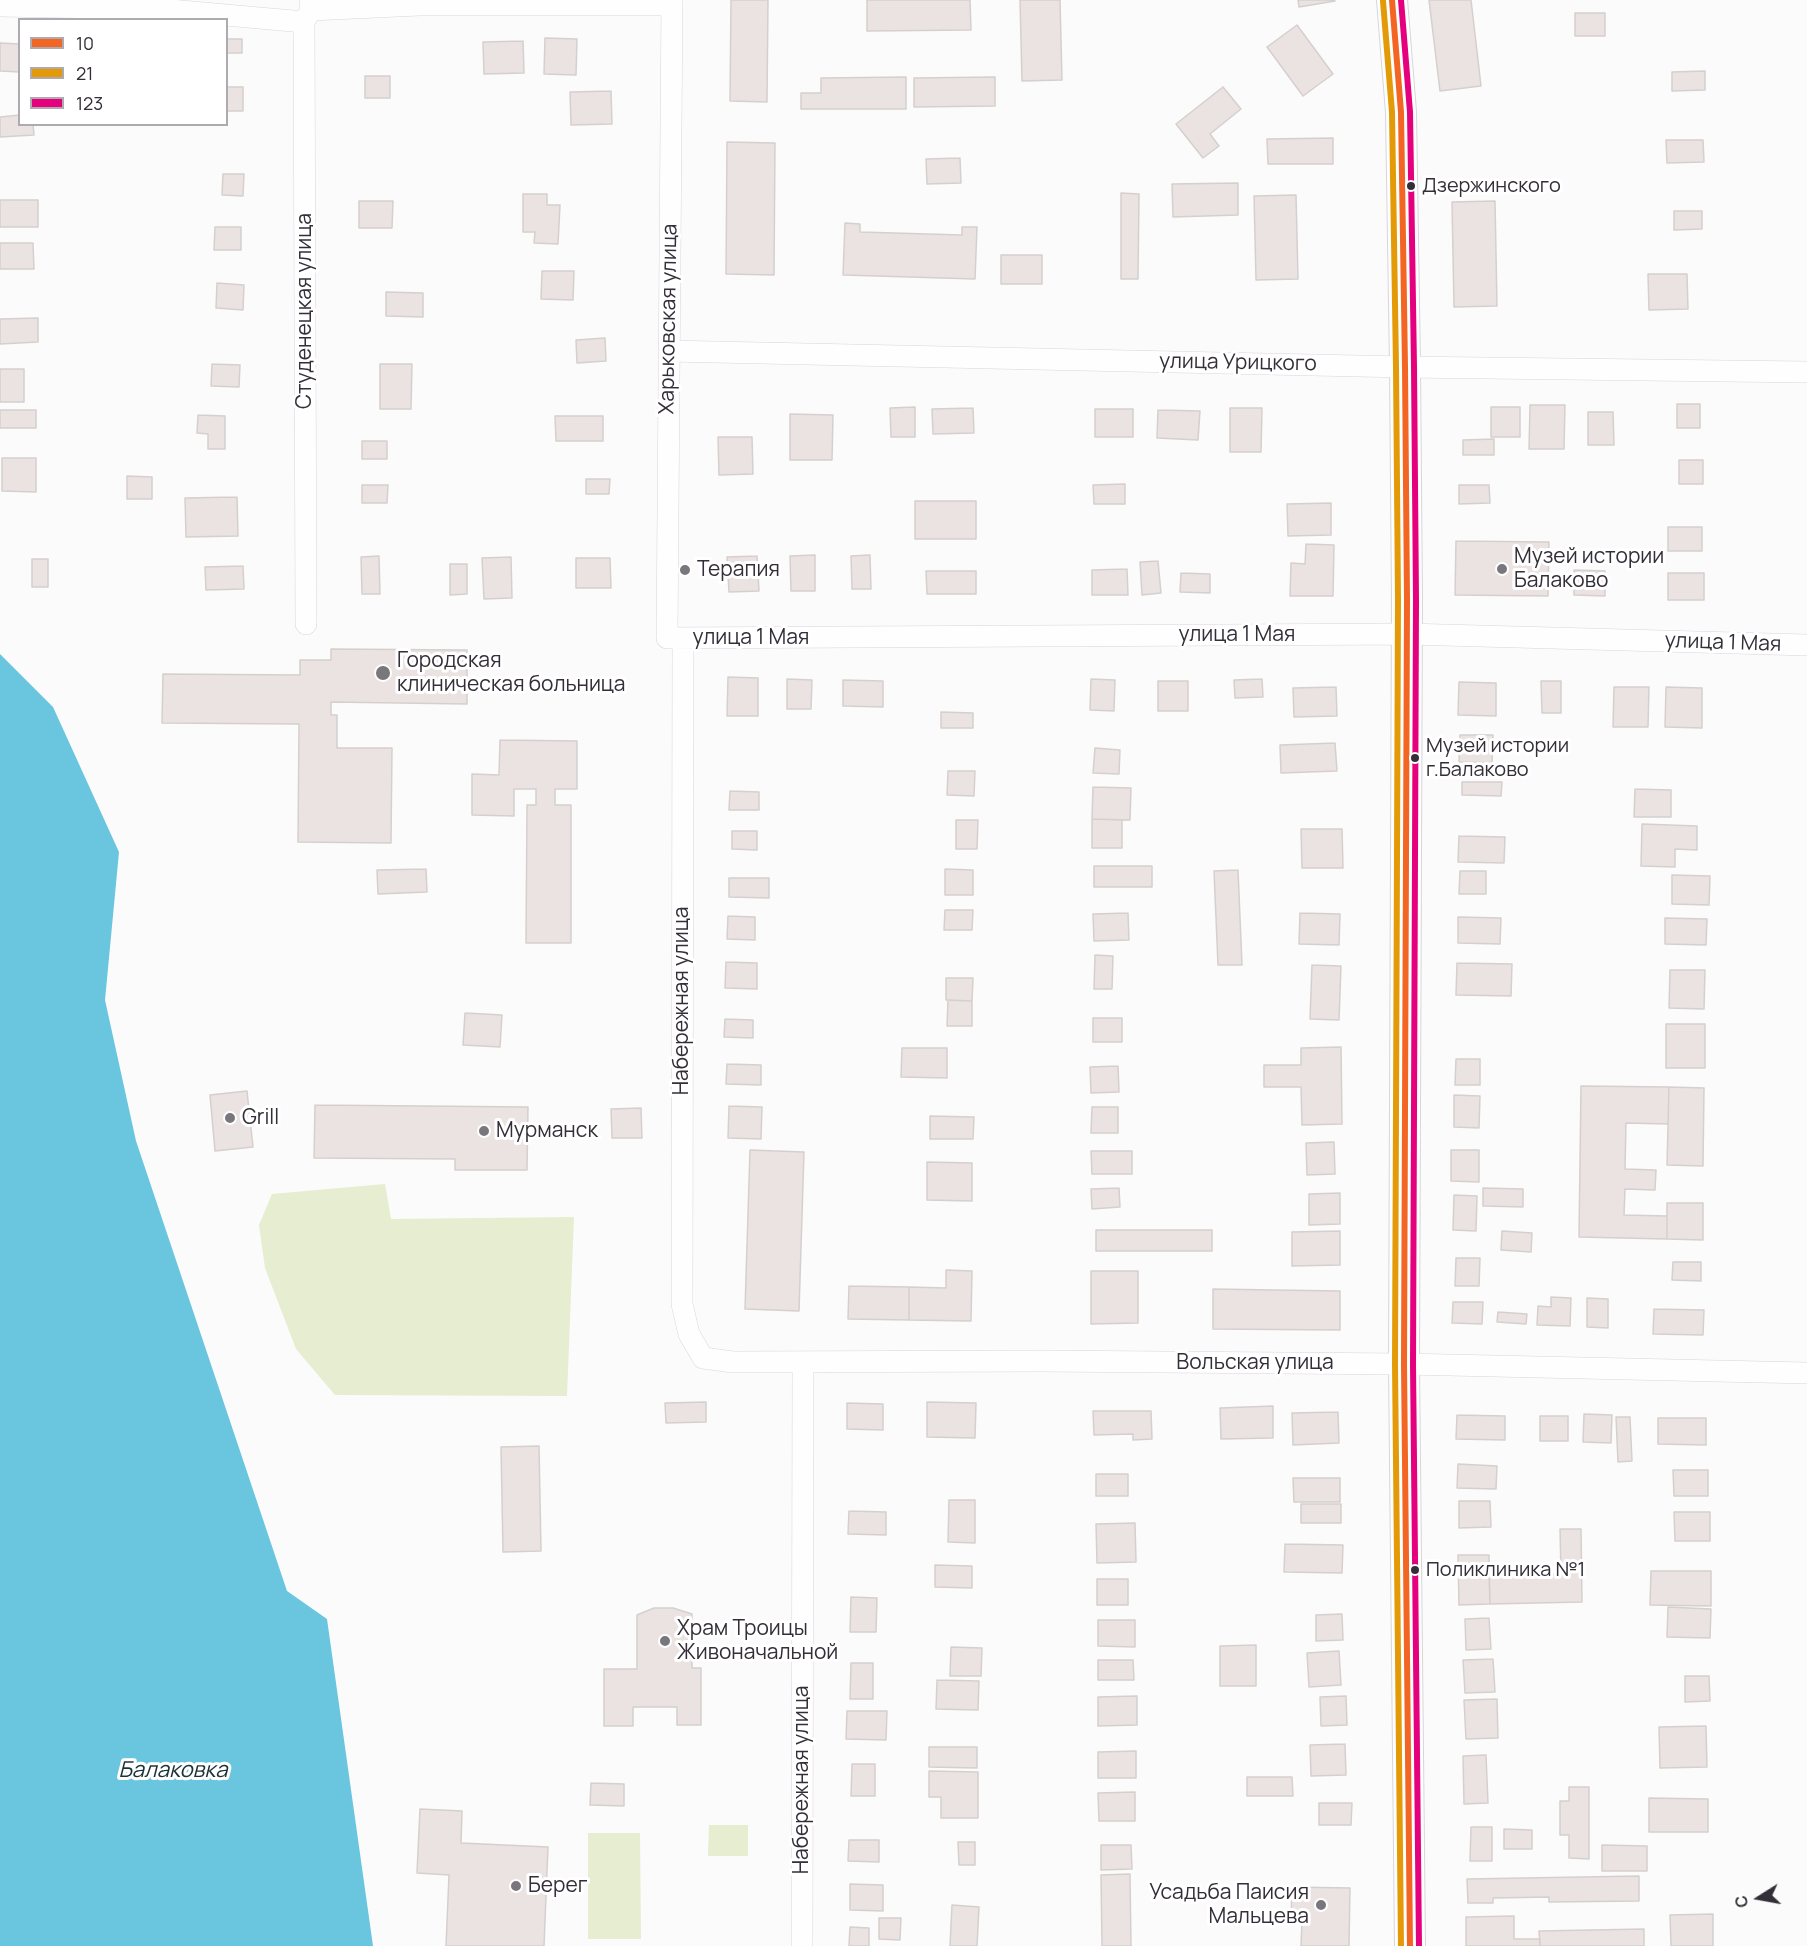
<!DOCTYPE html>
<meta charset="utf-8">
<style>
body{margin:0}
#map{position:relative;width:1807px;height:1946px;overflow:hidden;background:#fbfbfb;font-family:Manrope,sans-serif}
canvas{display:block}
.legend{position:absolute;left:18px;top:18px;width:210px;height:108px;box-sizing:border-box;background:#fff;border:2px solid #adabaf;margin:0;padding:8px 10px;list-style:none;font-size:18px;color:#332e38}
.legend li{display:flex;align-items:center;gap:12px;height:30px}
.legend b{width:30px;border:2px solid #adabaf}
.north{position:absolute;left:1729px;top:1868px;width:60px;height:60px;-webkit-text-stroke:4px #fff;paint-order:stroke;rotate:259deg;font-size:16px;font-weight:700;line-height:24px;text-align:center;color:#332e38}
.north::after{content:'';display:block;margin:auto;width:21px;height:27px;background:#332e38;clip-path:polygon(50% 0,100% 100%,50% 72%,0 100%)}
</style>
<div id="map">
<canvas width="1807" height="1946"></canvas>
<ul class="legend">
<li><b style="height:8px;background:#f26522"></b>10</li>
<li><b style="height:8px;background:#e39a06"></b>21</li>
<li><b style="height:8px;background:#e5007d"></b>123</li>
</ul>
<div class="north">С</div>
</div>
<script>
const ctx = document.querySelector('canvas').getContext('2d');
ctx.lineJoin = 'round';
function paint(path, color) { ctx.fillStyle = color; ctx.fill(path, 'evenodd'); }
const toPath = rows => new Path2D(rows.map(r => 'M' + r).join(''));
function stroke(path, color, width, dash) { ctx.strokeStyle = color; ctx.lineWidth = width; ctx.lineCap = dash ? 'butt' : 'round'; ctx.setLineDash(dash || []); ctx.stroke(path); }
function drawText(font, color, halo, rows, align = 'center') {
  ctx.font = font + ' Manrope,sans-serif'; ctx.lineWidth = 6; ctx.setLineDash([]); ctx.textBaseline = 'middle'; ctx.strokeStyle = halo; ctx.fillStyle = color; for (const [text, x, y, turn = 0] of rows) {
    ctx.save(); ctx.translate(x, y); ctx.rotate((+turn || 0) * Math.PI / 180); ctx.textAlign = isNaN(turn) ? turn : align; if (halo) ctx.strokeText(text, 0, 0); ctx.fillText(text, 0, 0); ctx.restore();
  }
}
paint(toPath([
 [385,1184,391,1219,574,1217,567,1396,335,1395,296,1349,265,1268,259,1225,272,1194],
 [709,1825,748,1825,748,1856,708,1856],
 [588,1833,640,1833,641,1939,588,1939]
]), '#e6edd0');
paint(toPath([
 [0,654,53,707,119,852,105,1000,136,1141,287,1591,327,1619,373,1946,0,1946]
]), '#69c6de');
const building = toPath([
 [731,0,768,0,767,102,730,101,731,0],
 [867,0,970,0,971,30,867,31,867,0],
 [1020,0,1060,0,1062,80,1022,81,1020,0],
 [1298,0,1334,0,1335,1,1299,7,1298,0],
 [1429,0,1471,0,1481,86,1440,91,1429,0],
 [1575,13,1605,13,1605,36,1575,36,1575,13],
 [1297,25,1333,74,1303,96,1267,47,1297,25],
 [545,38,577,39,576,75,544,74,545,38],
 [226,39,242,39,242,53,226,53,226,39],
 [523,41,524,73,484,74,483,42,523,41],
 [0,43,20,44,20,72,0,71,0,43],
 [1705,71,1705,90,1672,91,1672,72,1705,71],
 [365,76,390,76,390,98,365,98,365,76],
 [906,77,906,109,801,109,801,93,821,93,821,78,906,77],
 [995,77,995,106,914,107,914,78,995,77],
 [226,87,243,87,243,111,226,111,226,87],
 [1223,87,1241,109,1210,134,1219,146,1203,158,1176,124,1223,87],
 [611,91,612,124,571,125,570,92,611,91],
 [20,115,20,124,33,124,34,135,0,137,0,117,20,115],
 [1333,138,1333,164,1268,164,1267,139,1333,138],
 [1666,140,1703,140,1704,162,1667,163,1666,140],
 [727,142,775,143,774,275,726,274,727,142],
 [960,158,961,183,927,184,926,159,960,158],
 [223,174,244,174,243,196,222,195,223,174],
 [1238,183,1238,215,1173,217,1172,184,1238,183],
 [1121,193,1139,194,1138,279,1121,279,1121,193],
 [523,194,547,194,547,205,560,205,558,244,534,243,535,232,523,232,523,194],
 [1296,195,1298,279,1256,280,1254,196,1296,195],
 [0,200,38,200,38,227,0,227,0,200],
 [359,201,393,201,392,228,359,228,359,201],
 [1495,201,1497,306,1454,307,1452,202,1495,201],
 [1674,211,1702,211,1702,229,1674,230,1674,211],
 [845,223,860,224,860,232,962,235,962,227,977,227,975,279,843,275,845,223],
 [215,227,241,227,241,250,214,250,215,227],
 [0,243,33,243,34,269,0,269,0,243],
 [1001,255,1042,255,1042,284,1001,284,1001,255],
 [542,271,574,271,573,300,541,299,542,271],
 [1648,274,1687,274,1688,309,1649,310,1648,274],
 [217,283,244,285,243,310,216,308,217,283],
 [386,292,423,293,423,317,386,316,386,292],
 [38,318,38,342,0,344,0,319,38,318],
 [605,338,606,361,577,363,576,340,605,338],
 [212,364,240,365,239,387,211,386,212,364],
 [380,364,412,364,411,409,380,409,380,364],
 [0,369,24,369,24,402,0,402,0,369],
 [1677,404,1700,404,1700,428,1677,428,1677,404],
 [1530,405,1565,405,1564,449,1529,449,1530,405],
 [915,407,915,437,891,437,890,408,915,407],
 [1491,407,1520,407,1520,437,1491,437,1491,407],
 [973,408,974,433,933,434,932,409,973,408],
 [1230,408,1262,408,1261,452,1230,452,1230,408],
 [1095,409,1133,409,1133,437,1095,437,1095,409],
 [0,410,36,410,36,428,0,428,0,410],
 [1158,410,1200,411,1198,440,1157,438,1158,410],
 [1588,412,1613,412,1614,445,1588,445,1588,412],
 [790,414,833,415,832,460,790,460,790,414],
 [198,415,225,416,225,449,208,449,208,434,197,433,198,415],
 [555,416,603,416,603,441,556,441,555,416],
 [718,437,752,437,753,474,719,475,718,437],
 [1494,439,1494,455,1463,455,1463,440,1494,439],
 [362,441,387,441,387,459,362,459,362,441],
 [2,458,36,458,36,492,2,491,2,458],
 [1679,460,1703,460,1703,484,1679,484,1679,460],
 [127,476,152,477,152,499,127,499,127,476],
 [586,479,610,479,609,494,586,494,586,479],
 [1125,484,1125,504,1094,504,1093,485,1125,484],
 [362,485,388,485,387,503,362,503,362,485],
 [1459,485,1489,485,1490,503,1459,504,1459,485],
 [237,497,238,536,186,537,185,498,237,497],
 [915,501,976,501,976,539,915,539,915,501],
 [1331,503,1331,535,1288,536,1287,504,1331,503],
 [1668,527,1702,527,1702,551,1668,551,1668,527],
 [1456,541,1549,542,1548,596,1455,595,1456,541],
 [1306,544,1334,545,1333,596,1290,596,1291,563,1305,564,1306,544],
 [815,555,815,591,791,591,790,556,815,555],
 [870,555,871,589,852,589,851,556,870,555],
 [379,556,380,594,362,594,361,557,379,556],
 [757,556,759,591,729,592,727,557,757,556],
 [511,557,512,598,484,599,482,558,511,557],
 [576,558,610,558,611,588,576,588,576,558],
 [32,559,48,559,48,587,32,587,32,559],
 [1158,561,1161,593,1142,595,1140,562,1158,561],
 [450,564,467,564,467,594,450,595,450,564],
 [243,566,244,589,206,590,205,567,243,566],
 [1127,569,1128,595,1092,595,1092,570,1127,569],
 [1574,570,1605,571,1605,596,1574,595,1574,570],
 [926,571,976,571,976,594,927,594,926,571],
 [1181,573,1210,574,1210,593,1180,592,1181,573],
 [1668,573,1704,573,1704,600,1668,600,1668,573],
 [331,649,467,650,467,704,331,702,331,715,337,715,337,748,392,748,391,843,298,842,299,724,162,723,163,674,300,675,300,660,331,660,331,649],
 [728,677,758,678,758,716,727,716,728,677],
 [787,679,812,680,811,709,787,709,787,679],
 [1091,679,1115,680,1114,711,1090,710,1091,679],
 [1262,679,1263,697,1235,698,1234,680,1262,679],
 [843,680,883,681,883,707,843,706,843,680],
 [1158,681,1188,681,1188,711,1158,711,1158,681],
 [1541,681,1561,681,1561,713,1542,713,1541,681],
 [1459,682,1496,683,1496,716,1458,715,1459,682],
 [1336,687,1337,716,1294,717,1293,688,1336,687],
 [1614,687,1649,687,1648,727,1613,727,1614,687],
 [1666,687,1702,688,1702,728,1665,727,1666,687],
 [941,712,973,713,973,728,941,728,941,712],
 [1460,735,1493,735,1492,763,1459,762,1460,735],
 [500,740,577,741,577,789,555,789,555,805,571,805,571,943,526,943,527,805,536,805,536,789,514,789,514,816,472,815,472,774,499,775,500,740],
 [1335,743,1337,771,1281,773,1280,745,1335,743],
 [1095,748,1120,750,1119,774,1093,773,1095,748],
 [948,771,975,771,974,796,947,795,948,771],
 [1462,782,1502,782,1501,796,1462,795,1462,782],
 [1093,787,1131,788,1130,820,1092,819,1093,787],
 [1635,789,1671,790,1671,817,1634,817,1635,789],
 [730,791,759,792,759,810,729,810,730,791],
 [1092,819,1122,820,1122,848,1092,848,1092,819],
 [956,820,978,820,977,849,956,849,956,820],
 [1642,824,1697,826,1697,850,1675,849,1675,867,1641,866,1642,824],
 [1301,829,1342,829,1343,868,1302,868,1301,829],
 [732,831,757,831,757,850,732,849,732,831],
 [1459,836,1505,837,1504,863,1458,862,1459,836],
 [1094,866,1152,866,1152,887,1094,887,1094,866],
 [426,869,427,892,378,894,377,870,426,869],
 [945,869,973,870,973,895,945,895,945,869],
 [1238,870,1242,965,1218,965,1214,871,1238,870],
 [1460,871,1486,871,1486,894,1459,894,1460,871],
 [1672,875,1710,876,1709,905,1672,904,1672,875],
 [729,878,769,878,769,898,729,897,729,878],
 [945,910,973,910,972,930,944,930,945,910],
 [1128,913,1129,940,1094,941,1093,914,1128,913],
 [1300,913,1340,914,1339,945,1299,944,1300,913],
 [728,916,755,917,755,940,727,939,728,916],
 [1458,917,1501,918,1500,944,1458,943,1458,917],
 [1665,918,1707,919,1706,945,1665,944,1665,918],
 [1095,955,1113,956,1112,989,1094,989,1095,955],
 [726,962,757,963,757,989,725,988,726,962],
 [1457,963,1512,964,1511,996,1456,995,1457,963],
 [1312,965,1341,966,1339,1020,1310,1019,1312,965],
 [1670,970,1705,970,1704,1009,1669,1008,1670,970],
 [946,978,973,978,972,1001,946,1000,946,978],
 [948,1000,972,1001,972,1026,947,1026,948,1000],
 [465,1013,502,1015,500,1047,463,1045,465,1013],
 [1093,1018,1122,1018,1122,1042,1093,1042,1093,1018],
 [725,1019,753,1020,753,1038,724,1037,725,1019],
 [1666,1024,1705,1024,1705,1068,1666,1068,1666,1024],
 [1341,1047,1342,1124,1302,1125,1301,1087,1264,1087,1264,1065,1301,1065,1301,1048,1341,1047],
 [902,1048,947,1048,947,1078,901,1077,902,1048],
 [1456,1059,1480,1059,1480,1085,1455,1085,1456,1059],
 [727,1064,761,1065,761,1085,726,1084,727,1064],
 [1118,1066,1119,1092,1091,1093,1090,1067,1118,1066],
 [1581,1086,1669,1087,1668,1124,1626,1123,1625,1169,1656,1170,1655,1190,1625,1189,1624,1215,1667,1216,1667,1239,1579,1237,1581,1086],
 [1669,1087,1704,1088,1703,1166,1667,1165,1669,1087],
 [247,1091,253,1147,215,1151,210,1095,247,1091],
 [1454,1095,1480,1096,1479,1128,1454,1127,1454,1095],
 [315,1105,528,1107,527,1170,455,1170,455,1159,314,1158,315,1105],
 [729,1106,762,1107,761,1139,728,1138,729,1106],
 [1092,1107,1118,1107,1118,1133,1091,1133,1092,1107],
 [641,1108,642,1138,612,1138,611,1109,641,1108],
 [930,1116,974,1117,973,1139,930,1139,930,1116],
 [1334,1142,1335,1174,1307,1175,1306,1143,1334,1142],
 [750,1150,804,1152,799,1311,745,1309,750,1150],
 [1451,1150,1479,1150,1479,1182,1451,1181,1451,1150],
 [1091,1151,1132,1151,1132,1174,1092,1174,1091,1151],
 [927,1162,972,1163,972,1201,927,1200,927,1162],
 [1119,1188,1120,1207,1092,1209,1091,1189,1119,1188],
 [1483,1188,1523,1189,1523,1207,1483,1206,1483,1188],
 [1340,1193,1340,1224,1309,1225,1309,1194,1340,1193],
 [1454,1195,1477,1196,1476,1231,1453,1230,1454,1195],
 [1667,1203,1703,1203,1703,1240,1667,1239,1667,1203],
 [1096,1230,1212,1230,1212,1251,1096,1251,1096,1230],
 [1340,1231,1340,1265,1292,1266,1292,1232,1340,1231],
 [1502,1231,1532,1233,1531,1252,1501,1250,1502,1231],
 [1456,1258,1480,1258,1479,1286,1455,1286,1456,1258],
 [1673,1262,1701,1262,1701,1281,1672,1280,1673,1262],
 [946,1270,972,1271,971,1321,909,1320,909,1287,946,1288,946,1270],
 [1091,1271,1138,1271,1138,1323,1091,1324,1091,1271],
 [849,1286,909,1287,909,1320,848,1319,849,1286],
 [1213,1289,1340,1291,1340,1330,1213,1329,1213,1289],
 [1551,1297,1571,1298,1570,1326,1537,1325,1538,1306,1551,1307,1551,1297],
 [1587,1298,1608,1299,1608,1328,1587,1327,1587,1298],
 [1453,1302,1483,1302,1482,1324,1452,1323,1453,1302],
 [1654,1309,1704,1310,1703,1335,1653,1334,1654,1309],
 [1498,1312,1527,1314,1526,1324,1497,1322,1498,1312],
 [706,1402,706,1422,666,1423,665,1403,706,1402],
 [927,1402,976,1403,975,1438,927,1437,927,1402],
 [847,1403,883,1404,883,1430,847,1429,847,1403],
 [1273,1406,1273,1438,1221,1439,1220,1408,1273,1406],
 [1093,1411,1151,1411,1152,1439,1133,1440,1133,1434,1094,1435,1093,1411],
 [1338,1412,1339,1443,1293,1445,1292,1413,1338,1412],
 [1584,1414,1612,1415,1611,1443,1583,1442,1584,1414],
 [1457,1415,1505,1416,1505,1440,1456,1439,1457,1415],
 [1540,1416,1568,1416,1568,1441,1540,1441,1540,1416],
 [1616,1417,1630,1417,1632,1461,1618,1462,1616,1417],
 [1658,1418,1706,1418,1706,1445,1658,1444,1658,1418],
 [539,1446,541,1551,503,1552,501,1447,539,1446],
 [1458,1464,1497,1466,1496,1489,1457,1488,1458,1464],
 [1673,1470,1708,1470,1708,1496,1674,1496,1673,1470],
 [1096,1474,1128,1474,1128,1496,1096,1496,1096,1474],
 [1293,1478,1340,1478,1340,1502,1294,1502,1293,1478],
 [949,1500,975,1500,975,1543,948,1542,949,1500],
 [1459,1501,1490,1501,1491,1527,1459,1528,1459,1501],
 [1301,1504,1341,1504,1341,1523,1301,1523,1301,1504],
 [849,1511,886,1512,886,1535,848,1534,849,1511],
 [1674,1512,1710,1512,1710,1541,1675,1541,1674,1512],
 [1135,1523,1136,1562,1097,1563,1096,1524,1135,1523],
 [1560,1529,1581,1529,1582,1602,1490,1604,1489,1575,1561,1574,1560,1529],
 [1285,1544,1343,1545,1342,1573,1284,1572,1285,1544],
 [1458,1555,1489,1555,1490,1604,1459,1605,1458,1555],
 [935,1565,972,1566,972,1588,935,1587,935,1565],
 [1651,1571,1711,1571,1711,1606,1650,1605,1651,1571],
 [1097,1579,1128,1579,1128,1605,1097,1605,1097,1579],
 [851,1597,877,1598,876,1632,850,1632,851,1597],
 [1668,1607,1711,1609,1710,1638,1667,1637,1668,1607],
 [654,1608,673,1608,692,1614,692,1668,701,1668,701,1725,677,1725,677,1707,633,1707,633,1726,604,1726,604,1669,637,1669,637,1615,654,1608],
 [1342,1614,1343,1640,1316,1641,1316,1615,1342,1614],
 [1489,1618,1491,1649,1466,1650,1465,1619,1489,1618],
 [1098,1620,1135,1620,1135,1647,1098,1646,1098,1620],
 [1256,1645,1256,1686,1220,1686,1220,1646,1256,1645],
 [951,1647,982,1648,981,1676,950,1676,951,1647],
 [1339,1651,1341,1685,1309,1687,1307,1653,1339,1651],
 [1493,1659,1495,1692,1465,1693,1463,1660,1493,1659],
 [1098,1660,1133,1660,1134,1680,1098,1680,1098,1660],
 [851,1663,873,1663,873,1699,850,1699,851,1663],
 [1685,1676,1709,1676,1710,1701,1685,1702,1685,1676],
 [937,1680,979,1681,978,1710,936,1709,937,1680],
 [1137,1696,1137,1725,1098,1726,1098,1697,1137,1696],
 [1346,1696,1347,1725,1321,1726,1320,1697,1346,1696],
 [1497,1699,1498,1738,1466,1739,1464,1700,1497,1699],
 [847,1711,887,1711,886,1740,846,1739,847,1711],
 [1706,1726,1707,1767,1660,1768,1659,1727,1706,1726],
 [1345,1744,1346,1775,1311,1776,1310,1745,1345,1744],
 [929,1747,977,1747,977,1768,929,1767,929,1747],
 [1136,1751,1136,1778,1098,1778,1098,1752,1136,1751],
 [1486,1755,1488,1803,1464,1804,1463,1756,1486,1755],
 [852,1764,875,1764,875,1796,851,1796,852,1764],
 [929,1771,978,1772,978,1818,941,1818,941,1797,929,1797,929,1771],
 [1247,1777,1292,1777,1293,1796,1247,1796,1247,1777],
 [591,1783,624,1784,624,1806,590,1805,591,1783],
 [1569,1787,1589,1787,1589,1859,1569,1858,1569,1835,1560,1835,1560,1801,1569,1801,1569,1787],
 [1135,1792,1135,1821,1099,1821,1098,1793,1135,1792],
 [1649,1798,1708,1799,1708,1832,1649,1832,1649,1798],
 [1319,1803,1352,1803,1351,1825,1319,1825,1319,1803],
 [420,1809,462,1811,461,1843,548,1847,544,1946,446,1946,449,1875,417,1873,420,1809],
 [1471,1827,1492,1827,1492,1861,1470,1861,1471,1827],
 [1504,1829,1532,1830,1532,1849,1504,1849,1504,1829],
 [849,1840,879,1840,879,1862,848,1861,849,1840],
 [958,1842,975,1842,975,1865,959,1865,958,1842],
 [1101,1845,1131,1845,1132,1869,1101,1870,1101,1845],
 [1602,1845,1647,1846,1647,1871,1602,1871,1602,1845],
 [1130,1874,1131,1946,1102,1946,1101,1875,1130,1874],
 [1639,1876,1639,1901,1549,1902,1549,1897,1493,1898,1493,1903,1468,1903,1467,1879,1639,1876],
 [850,1884,883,1885,883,1911,850,1910,850,1884],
 [1292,1887,1350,1888,1349,1946,1301,1946,1302,1922,1291,1922,1292,1887],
 [952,1905,979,1907,977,1946,950,1946,952,1905],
 [1713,1914,1713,1946,1671,1946,1670,1915,1713,1914],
 [1514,1916,1514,1939,1540,1939,1540,1946,1466,1946,1466,1917,1514,1916],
 [879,1918,901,1918,900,1940,879,1939,879,1918],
 [850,1927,869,1928,869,1946,849,1946,850,1927],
 [1644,1929,1644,1946,1540,1946,1539,1931,1644,1929]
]);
paint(building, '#eae3e1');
stroke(building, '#d5d0cd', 1.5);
const minor = toPath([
 [672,0,667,638,1407,634,1807,645],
 [0,6,159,9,304,22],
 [311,10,419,5,672,5],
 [669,351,1405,367,1807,372],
 [306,624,304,22,311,10,310,0],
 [683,638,682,1304,689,1334,703,1358,733,1362,1041,1361,1404,1364,1807,1373],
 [802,1946,803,1362]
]);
const secondary = toPath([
 [1392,0,1401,112,1405,367,1407,600,1404,1364,1410,1946]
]);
stroke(minor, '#d8d5db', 22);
stroke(secondary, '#d8d5db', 32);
stroke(minor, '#fefefe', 21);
stroke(secondary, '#fefefe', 30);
stroke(toPath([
 [1392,0,1401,112,1405,367,1407,600,1404,1364,1410,1946]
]), '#f26522', 6);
stroke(toPath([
 [1383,1,1392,112,1396,367,1398,600,1395,1364,1401,1946]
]), '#e39a06', 6);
stroke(toPath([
 [1401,0,1410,112,1414,367,1416,600,1413,1364,1419,1946]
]), '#e5007d', 6);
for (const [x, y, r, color] of [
 [1411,186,5,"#332e38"],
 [1502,569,6,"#79767c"],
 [685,570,6,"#79767c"],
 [383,673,8,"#79767c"],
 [1415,758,5,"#332e38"],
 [230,1118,6,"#79767c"],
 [484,1131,6,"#79767c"],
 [1415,1570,5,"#332e38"],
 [665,1641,6,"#79767c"],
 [516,1886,6,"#79767c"],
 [1321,1905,6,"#79767c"]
]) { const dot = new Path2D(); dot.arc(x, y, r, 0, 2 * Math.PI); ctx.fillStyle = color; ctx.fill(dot); stroke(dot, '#fff', 2); }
drawText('20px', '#332e38', '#fff', [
 ["Дзержинского",1422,186],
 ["Музей истории",1426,746],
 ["г.Балаково",1426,770],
 ["Поликлиника №1",1426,1570]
], 'left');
drawText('21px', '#332e38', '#fff', [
 ["Студенецкая улица",305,311,-90],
 ["Харьковская улица",669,319,-89],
 ["улица Урицкого",1238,363,1],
 ["улица 1 Мая",1237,635],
 ["улица 1 Мая",751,638],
 ["улица 1 Мая",1723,643,2],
 ["Набережная улица",682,1001,-90],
 ["Вольская улица",1255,1363],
 ["Набережная улица",802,1780,-90]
]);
drawText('21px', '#332e38', '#fff', [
 ["Музей истории",1514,557],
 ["Балаково",1514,581],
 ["Терапия",697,570],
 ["Городская",397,661],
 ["клиническая больница",397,685],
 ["Grill",242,1118],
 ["Мурманск",496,1131],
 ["Храм Троицы",677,1629],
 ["Живоначальной",677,1653],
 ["Берег",528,1886],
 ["Усадьба Паисия",1309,1893,"right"],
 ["Мальцева",1309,1917,"right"]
], 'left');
drawText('italic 22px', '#1c3138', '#fff', [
 ["Балаковка",173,1771]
]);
</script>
